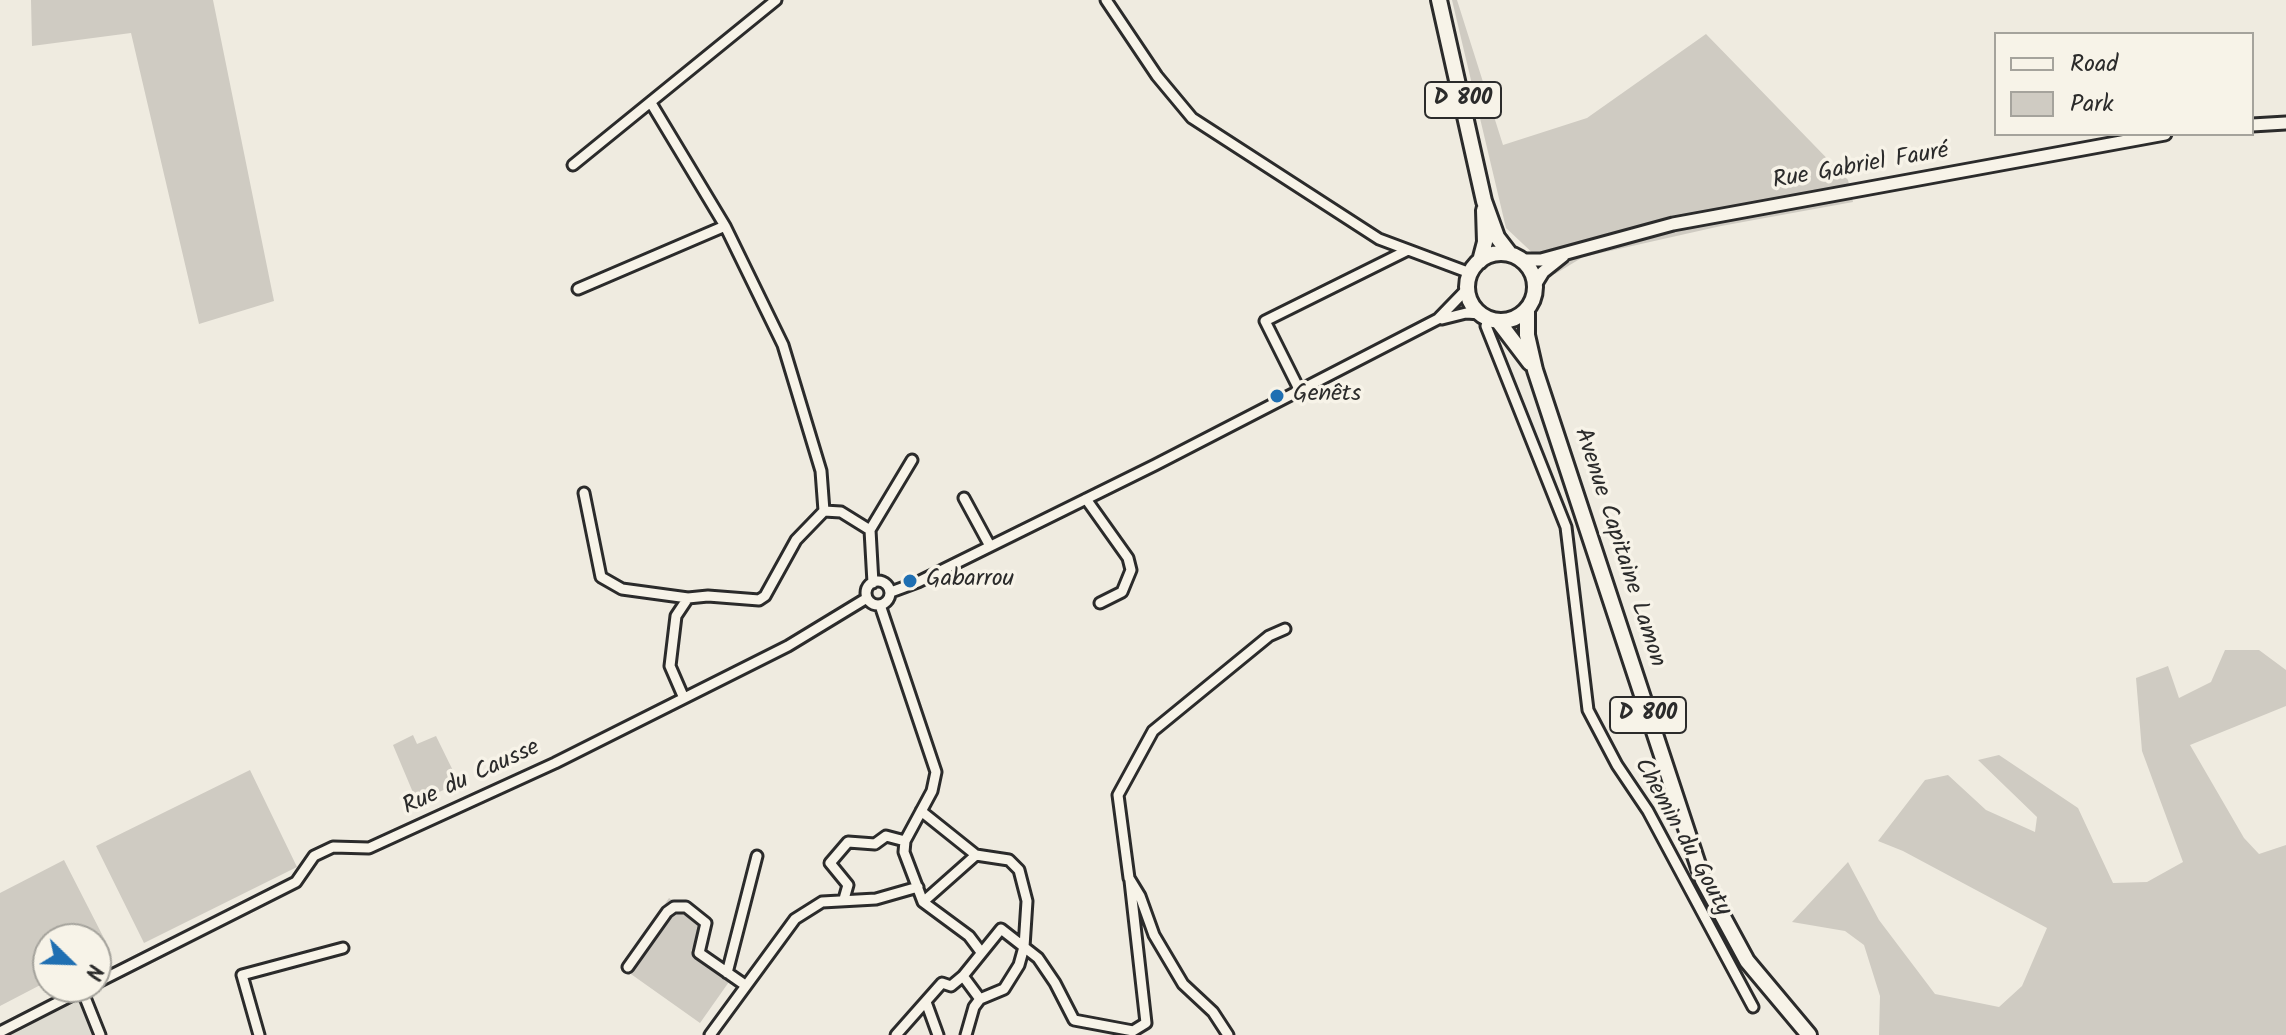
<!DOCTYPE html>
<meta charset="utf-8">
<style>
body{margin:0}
#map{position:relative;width:2286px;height:1035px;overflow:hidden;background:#efebe0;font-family:Kalam,sans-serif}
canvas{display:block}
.legend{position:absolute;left:1994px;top:32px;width:260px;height:104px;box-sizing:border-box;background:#f7f3e8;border:2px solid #a5a39c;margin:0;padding:10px 14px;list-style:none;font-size:24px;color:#2b2b2b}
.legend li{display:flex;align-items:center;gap:16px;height:40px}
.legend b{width:40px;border:2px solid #a5a39c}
.north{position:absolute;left:32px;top:923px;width:80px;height:80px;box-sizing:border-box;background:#f7f3e8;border:2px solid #a5a39c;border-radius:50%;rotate:113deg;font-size:22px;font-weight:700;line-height:32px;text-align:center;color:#2b2b2b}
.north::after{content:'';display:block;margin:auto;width:28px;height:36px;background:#1f6fb2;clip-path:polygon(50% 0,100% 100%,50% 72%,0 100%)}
</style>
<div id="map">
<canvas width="2286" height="1035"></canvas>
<ul class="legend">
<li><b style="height:10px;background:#f7f3e8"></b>Road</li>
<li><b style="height:22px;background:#cfcbc2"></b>Park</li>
</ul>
<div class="north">N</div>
</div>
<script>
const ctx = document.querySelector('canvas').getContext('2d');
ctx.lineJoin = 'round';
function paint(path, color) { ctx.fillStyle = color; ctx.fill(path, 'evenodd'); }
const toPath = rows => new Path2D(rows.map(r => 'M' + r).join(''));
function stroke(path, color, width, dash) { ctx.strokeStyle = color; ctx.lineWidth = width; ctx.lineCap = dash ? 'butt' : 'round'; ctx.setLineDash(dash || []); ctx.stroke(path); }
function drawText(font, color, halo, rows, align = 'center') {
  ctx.font = font + ' Kalam,sans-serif'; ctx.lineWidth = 7; ctx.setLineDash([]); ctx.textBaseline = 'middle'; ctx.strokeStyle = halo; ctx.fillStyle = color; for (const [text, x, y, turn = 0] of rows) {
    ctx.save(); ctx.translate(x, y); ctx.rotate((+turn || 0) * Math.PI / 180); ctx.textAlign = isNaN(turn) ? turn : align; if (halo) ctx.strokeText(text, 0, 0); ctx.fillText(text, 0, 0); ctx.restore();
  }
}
paint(toPath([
 [77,993,93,1035,0,1035,0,1026]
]), '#dedbd1');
paint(toPath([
 [31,0,213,0,274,301,199,324,131,33,32,46],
 [1452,0,1457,0,1503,145,1587,118,1706,34,1848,180,1853,202,1721,226,1583,257,1555,274,1506,228],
 [2225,650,2259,650,2286,670,2286,706,2190,745,2244,838,2259,854,2286,845,2286,1035,1879,1035,1880,996,1864,945,1845,931,1792,922,1848,862,1879,920,1935,994,1999,1007,2022,986,2047,928,1903,851,1878,841,1925,780,1948,775,1986,810,2035,832,2037,817,1978,760,1999,755,2078,808,2113,883,2147,882,2183,862,2142,751,2136,678,2168,666,2179,698,2211,682],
 [413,735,417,744,436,736,459,783,417,802,393,745],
 [250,770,297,867,144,943,96,846],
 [64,860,110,950,96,957,96,939,48,939,48,981,0,1006,0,893],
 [669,898,703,922,691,951,731,979,700,1023,621,967]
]), '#cfcbc2');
const minor = toPath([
 [1106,0,1157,76,1192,118,1379,239,1470,273],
 [651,103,725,226,783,345,821,471,824,511],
 [573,165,776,0],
 [578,289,725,226],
 [1488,318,1486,326,1566,527,1588,710,1617,765,1648,811,1753,1007],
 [1442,319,1466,313,1481,314],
 [1300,391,1265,321,1406,251],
 [584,493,601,577,622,589,688,598],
 [964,498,990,546],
 [1086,499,1128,558,1131,570,1122,592,1100,603],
 [870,530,912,460],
 '866 593a12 12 0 1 1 24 0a12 12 0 1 1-24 0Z',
 [891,592,918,582,1155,465,1438,319,1467,289],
 [880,605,936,772,932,791,905,841,904,852,923,902,969,936,981,952],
 [683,696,670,666,676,616,688,598,708,596,759,600,765,596,796,540,824,511,841,512,870,530,873,583],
 [921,811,976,855],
 [976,855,1009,860,1019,870,1027,901,1024,947],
 [844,899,848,885,830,863,848,842,875,844,886,836,905,841],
 [923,902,976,855],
 [628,967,667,912,674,907,686,907,706,923,699,953,745,985],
 [727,973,757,856],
 [963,976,980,999],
 [96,983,296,882,314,856,333,847,369,848,555,763,788,646,867,598],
 [82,990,100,1035],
 [926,1002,938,1035],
 [0,1032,88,987],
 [259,1035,242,975,343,948],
 [710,1035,795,919,822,902,876,899,918,887],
 [896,1035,942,983,951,986,963,976,1001,929,1024,947],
 [966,1035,974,1007,980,999,1004,989,1019,965,1024,947,1038,958,1055,983,1074,1020,1133,1031,1146,1023,1130,881],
 [1228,1035,1213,1012,1183,984,1154,935,1140,896,1129,878,1118,795,1153,731,1269,636,1285,629]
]);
const tertiary = toPath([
 [2252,125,2286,123],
 [1521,260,1541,260,1673,224,2165,134],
 [1535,285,1543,272,1563,256]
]);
const primary = toPath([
 [1439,0,1484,201,1497,237,1510,254],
 '1467 287a34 34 0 1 1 68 0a34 34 0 1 1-68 0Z',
 [1480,261,1485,242,1484,210],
 [1527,309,1527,335,1535,370,1703,880,1747,961,1809,1035],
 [1498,321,1530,363]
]);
stroke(minor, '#2b2b2b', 15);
stroke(tertiary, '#2b2b2b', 17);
stroke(primary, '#2b2b2b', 20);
stroke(minor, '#f7f3e8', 9);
stroke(tertiary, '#f7f3e8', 11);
stroke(primary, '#f7f3e8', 14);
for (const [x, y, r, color] of [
 [1277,396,8,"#1f6fb2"],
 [910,581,8,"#1f6fb2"]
]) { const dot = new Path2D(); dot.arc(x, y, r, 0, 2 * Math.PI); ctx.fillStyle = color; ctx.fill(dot); stroke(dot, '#f7f3e8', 3); }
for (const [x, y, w] of [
 [1463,100,76],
 [1648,715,76]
]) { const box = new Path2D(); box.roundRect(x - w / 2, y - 18, w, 36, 6); ctx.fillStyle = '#f7f3e8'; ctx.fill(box); stroke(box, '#2b2b2b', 2); }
drawText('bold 22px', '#2b2b2b', null, [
 ["D 800",1463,100],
 ["D 800",1648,715]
]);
drawText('24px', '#2b2b2b', '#f7f3e8', [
 ["Rue Gabriel Fauré",1861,168,-10],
 ["Avenue Capitaine Lamon",1618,548,72],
 ["Rue du Causse",472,779,-25],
 ["Chemin du Gouty",1681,838,61]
]);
drawText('24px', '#2b2b2b', '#f7f3e8', [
 ["Genêts",1293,396],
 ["Gabarrou",926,581]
], 'left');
</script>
